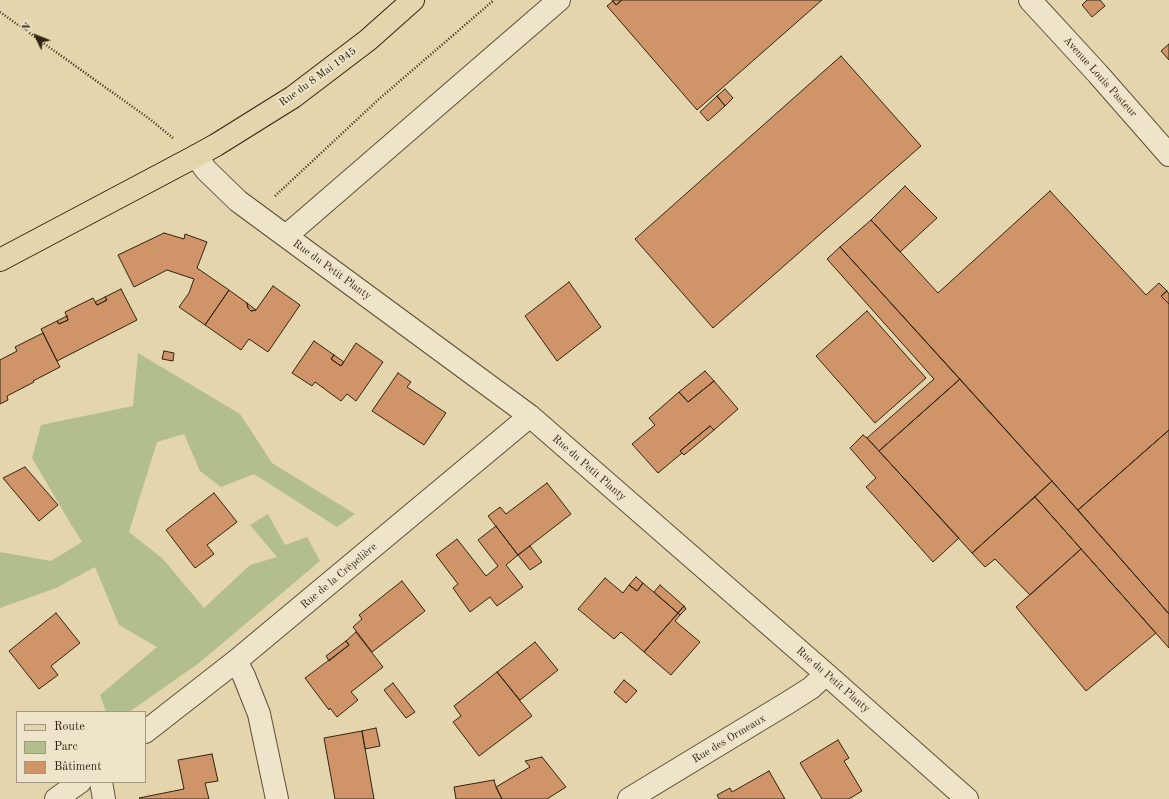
<!DOCTYPE html>
<meta charset="utf-8">
<style>
body{margin:0}
#map{position:relative;width:1169px;height:799px;overflow:hidden;background:#e4d5ad;font-family:"Old Standard TT",serif}
canvas{display:block}
.legend{position:absolute;left:16px;top:711px;width:130px;height:72px;box-sizing:border-box;background:#ede4ca;border:1px solid #a29781;margin:0;padding:5px 7px;list-style:none;font-size:12px;color:#322413}
.legend li{display:flex;align-items:center;gap:8px;height:20px}
.legend b{width:20px;border:1px solid #a29781}
.north{position:absolute;left:16px;top:16px;width:40px;height:40px;-webkit-text-stroke:3px #ede4ca;paint-order:stroke;rotate:313deg;font-size:11px;font-weight:700;line-height:16px;text-align:center;color:#322413}
.north::after{content:'';display:block;margin:auto;width:14px;height:18px;background:#322413;clip-path:polygon(50% 0,100% 100%,50% 72%,0 100%)}
</style>
<div id="map">
<canvas width="1169" height="799"></canvas>
<ul class="legend">
<li><b style="height:5px;background:#e4d5ad"></b>Route</li>
<li><b style="height:11px;background:#b2be8b"></b>Parc</li>
<li><b style="height:11px;background:#cf9468"></b>Bâtiment</li>
</ul>
<div class="north">N</div>
</div>
<script>
const ctx = document.querySelector('canvas').getContext('2d');
ctx.lineJoin = 'round';
function paint(path, color) { ctx.fillStyle = color; ctx.fill(path, 'evenodd'); }
const toPath = rows => new Path2D(rows.map(r => 'M' + r).join(''));
function stroke(path, color, width, dash) { ctx.strokeStyle = color; ctx.lineWidth = width; ctx.lineCap = dash ? 'butt' : 'round'; ctx.setLineDash(dash || []); ctx.stroke(path); }
function drawText(font, color, halo, rows, align = 'center') {
  ctx.font = font + ' "Old Standard TT",serif'; ctx.lineWidth = 4; ctx.setLineDash([]); ctx.textBaseline = 'middle'; ctx.strokeStyle = halo; ctx.fillStyle = color; for (const [text, x, y, turn = 0] of rows) {
    ctx.save(); ctx.translate(x, y); ctx.rotate((+turn || 0) * Math.PI / 180); ctx.textAlign = isNaN(turn) ? turn : align; if (halo) ctx.strokeText(text, 0, 0); ctx.fillText(text, 0, 0); ctx.restore();
  }
}
paint(toPath([
 [138,353,240,414,272,463,355,514,337,527,254,474,221,487,200,471,184,434,157,442,129,532,163,559,204,608,250,565,277,557,250,525,268,514,285,545,307,537,320,561,199,663,129,712,106,712,100,695,157,647,119,625,95,567,56,588,0,608,0,552,51,561,82,542,69,521,32,458,41,425,133,406]
]), '#b2be8b');
const building = toPath([
 [612,0,622,0,616,5,612,0],
 [622,0,822,0,697,110,607,6,613,1,616,5,622,0],
 [1087,0,1100,0,1105,6,1092,17,1082,5,1087,0],
 [1169,44,1169,60,1161,51,1169,44],
 [841,56,921,146,713,328,635,239,841,56],
 [725,89,733,98,725,106,717,96,725,89],
 [717,96,725,106,708,121,700,112,717,96],
 [905,186,937,218,900,252,871,220,905,186],
 [1050,191,1146,295,1159,283,1167,291,1161,296,1169,304,1169,430,1078,510,840,247,871,220,938,293,1050,191],
 [164,233,184,239,185,234,207,242,197,268,229,290,205,325,179,307,189,293,194,279,167,270,134,287,118,255,164,233],
 [840,247,960,379,879,451,867,438,934,379,827,259,840,247],
 [569,282,601,327,557,361,525,316,569,282],
 [273,286,300,305,268,352,249,339,241,350,205,325,229,290,247,303,248,308,251,311,256,310,273,286],
 [121,289,137,320,57,361,41,329,57,321,59,324,68,320,65,312,93,298,97,305,107,300,105,297,121,289],
 [1167,291,1169,294,1169,304,1161,296,1167,291],
 [105,297,107,300,97,305,95,302,105,297],
 [247,303,256,310,251,311,248,308,247,303],
 [867,311,926,378,875,423,816,356,867,311],
 [67,316,68,320,59,324,57,321,67,316],
 [43,333,60,367,33,381,34,382,7,396,8,400,0,404,0,360,17,351,15,347,43,333],
 [314,341,334,355,331,359,341,366,356,343,383,362,356,401,347,394,341,401,315,382,312,386,292,373,314,341],
 [164,351,174,353,173,361,162,359,164,351],
 [334,355,344,362,341,366,331,359,334,355],
 [705,371,714,381,688,402,679,392,705,371],
 [398,373,411,382,407,387,446,413,424,445,372,411,398,373],
 [960,379,1052,481,972,553,879,451,960,379],
 [714,381,738,409,714,430,710,426,680,451,682,453,658,473,632,444,655,425,649,418,679,392,688,402,714,381],
 [710,426,714,430,684,455,680,451,710,426],
 [1169,430,1169,614,1078,510,1169,430],
 [863,435,867,438,959,538,933,562,866,487,876,478,850,448,863,435],
 [25,467,58,505,39,521,3,478,25,467],
 [1052,481,1169,614,1169,648,1035,497,1052,481],
 [547,483,571,514,518,555,488,516,500,507,506,514,547,483],
 [214,493,237,522,207,545,214,554,195,568,166,530,214,493],
 [1035,497,1081,549,1030,595,995,559,985,567,972,553,1035,497],
 [496,526,518,555,506,565,523,587,497,606,490,597,470,612,453,588,458,584,436,555,457,539,486,576,498,566,478,540,496,526],
 [530,546,542,562,530,570,518,555,530,546],
 [1081,549,1156,633,1086,691,1016,607,1081,549],
 [636,577,643,583,637,591,629,585,636,577],
 [605,578,623,593,629,585,637,591,643,583,678,613,644,652,621,632,614,639,578,609,605,578],
 [402,581,425,611,372,652,353,627,362,619,359,615,402,581],
 [660,585,684,606,678,613,654,592,660,585],
 [684,606,686,609,680,615,678,613,684,606],
 [56,613,80,643,51,666,58,675,39,689,9,651,56,613],
 [678,613,680,615,675,621,700,642,671,675,644,652,678,613],
 [356,632,383,667,351,692,358,700,337,717,330,708,329,710,305,678,349,645,346,641,356,632],
 [346,641,349,645,329,661,326,656,346,641],
 [535,642,558,670,520,700,497,672,535,642],
 [497,672,532,716,479,756,453,722,461,716,454,706,497,672],
 [624,680,637,691,626,703,614,692,624,680],
 [393,683,415,712,406,718,384,690,393,683],
 [376,728,380,746,365,749,362,731,376,728],
 [362,731,374,799,335,799,324,738,362,731],
 [838,740,849,758,844,761,862,791,849,799,822,799,800,763,838,740],
 [212,754,218,781,205,783,209,799,140,799,139,798,184,789,178,760,212,754],
 [542,757,566,787,547,799,502,799,496,787,530,767,525,761,542,757],
 [769,771,785,799,719,799,717,795,730,788,732,792,769,771],
 [494,780,496,787,502,799,456,799,454,787,494,780]
]);
paint(building, '#cf9468');
stroke(building, '#322413', 1);
const minor = toPath([
 [1030,0,1098,74,1169,155],
 [196,156,206,170,238,201,530,416,826,674,967,799],
 [286,236,559,0],
 [236,661,244,676,259,714,277,799],
 [145,732,236,661,530,416],
 [101,782,104,799],
 [56,799,80,782],
 [629,799,789,702,811,688,826,674]
]);
const major = toPath([
 [0,260,196,156,216,145,293,97,368,40,413,0]
]);
stroke(minor, '#5e503a', 24);
stroke(major, '#322413', 24);
stroke(toPath([
 [0,12,151,120,174,139],
 [275,196,379,99,494,0]
]), '#322413', 2.5, [1, 2]);
stroke(minor, '#ede4ca', 22);
stroke(major, '#e4d5ad', 22);
drawText('11px', '#322413', '#ede4ca', [
 ["Rue du 8 Mai 1945",318,77,-36],
 ["Avenue Louis Pasteur",1100,77,48],
 ["Rue du Petit Planty",332,270,36],
 ["Rue du Petit Planty",589,468,41],
 ["Rue de la Crêpelière",339,576,-40],
 ["Rue du Petit Planty",833,680,41],
 ["Rue des Ormeaux",729,739,-31]
]);
</script>
